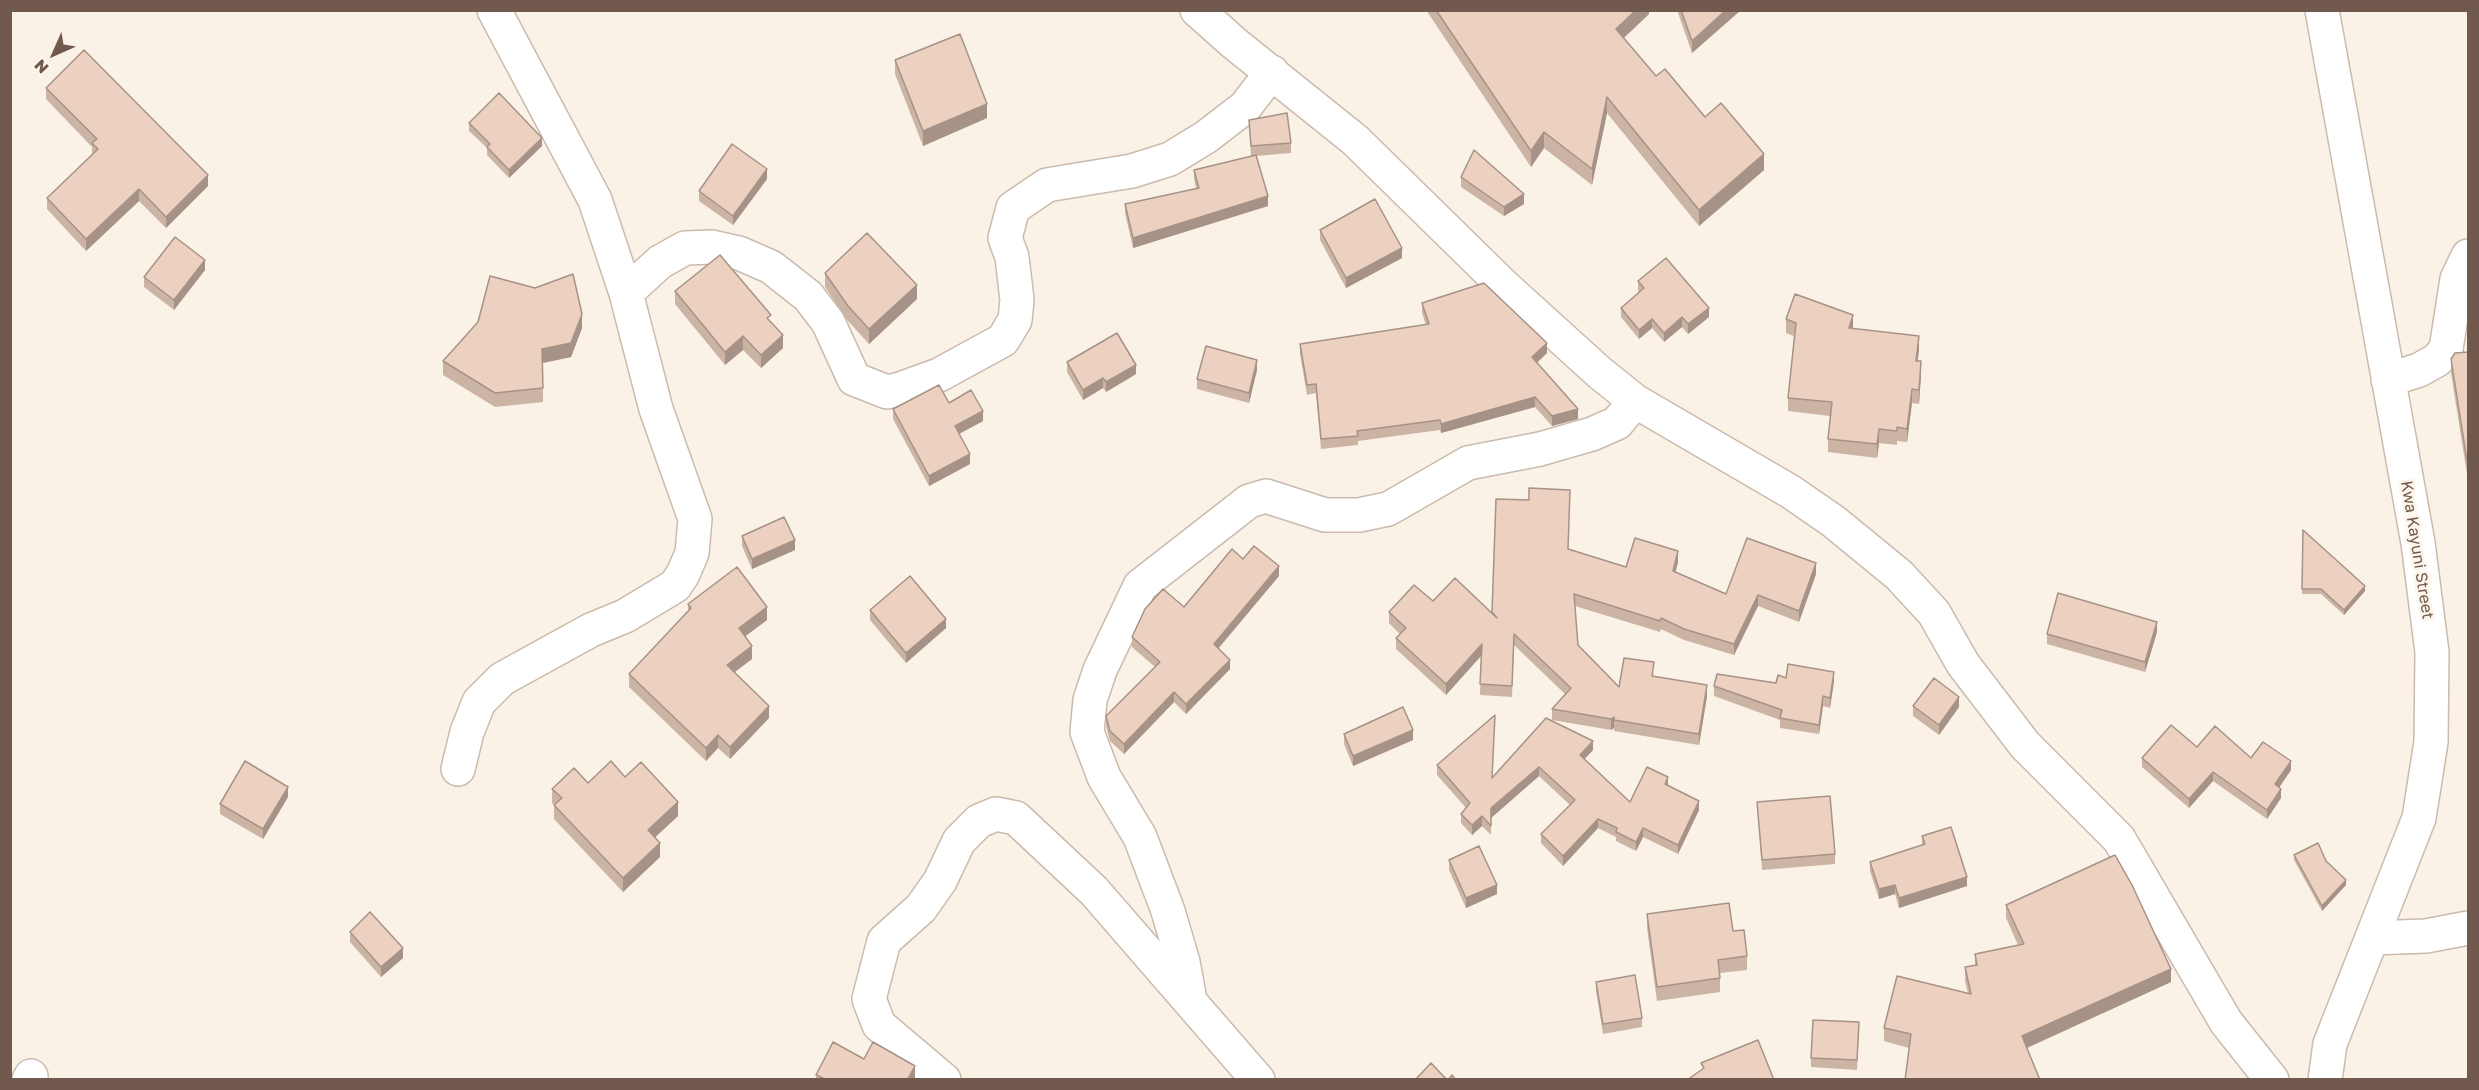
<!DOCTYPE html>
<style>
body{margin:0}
#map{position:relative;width:2479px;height:1090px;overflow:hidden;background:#faf2e6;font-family:"Golos Text",sans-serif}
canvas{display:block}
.frame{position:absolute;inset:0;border:12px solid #71594d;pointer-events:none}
.north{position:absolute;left:24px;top:24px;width:60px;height:60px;-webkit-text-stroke:4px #fdf6ec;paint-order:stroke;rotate:225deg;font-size:16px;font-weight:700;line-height:24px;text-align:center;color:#71594d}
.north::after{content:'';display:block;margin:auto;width:21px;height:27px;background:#71594d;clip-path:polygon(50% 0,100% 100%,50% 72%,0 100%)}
</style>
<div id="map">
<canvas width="2479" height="1090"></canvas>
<div class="frame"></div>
<div class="north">N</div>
</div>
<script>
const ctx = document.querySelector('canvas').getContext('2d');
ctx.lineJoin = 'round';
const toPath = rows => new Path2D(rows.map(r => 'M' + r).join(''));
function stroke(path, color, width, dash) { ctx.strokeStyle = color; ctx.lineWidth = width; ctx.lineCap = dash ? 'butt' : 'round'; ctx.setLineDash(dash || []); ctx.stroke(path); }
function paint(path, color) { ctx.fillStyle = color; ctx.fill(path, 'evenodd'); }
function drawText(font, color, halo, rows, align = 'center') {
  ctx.font = font + ' "Golos Text",sans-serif'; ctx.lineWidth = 6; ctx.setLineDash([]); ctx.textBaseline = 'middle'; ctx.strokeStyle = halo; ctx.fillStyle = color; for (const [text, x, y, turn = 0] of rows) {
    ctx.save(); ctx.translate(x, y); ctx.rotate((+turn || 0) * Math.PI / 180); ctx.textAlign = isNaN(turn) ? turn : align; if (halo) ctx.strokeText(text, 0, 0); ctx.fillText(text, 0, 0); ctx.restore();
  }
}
const minor = toPath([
 [1197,10,1234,43,1355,140,1504,286,1600,373,1635,401,1791,492,1833,521,1899,575,1934,613,1963,664,2025,745,2119,839,2226,1022,2272,1080],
 [2322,10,2418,543,2432,652,2431,742,2419,818,2330,1044,2325,1080],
 [626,293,660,262,685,248,712,247,739,253,771,267,808,296,828,322,854,379,887,392,900,389,939,375,1003,340,1015,320,1017,300,1012,257,1005,238,1013,208,1047,185,1132,171,1170,159,1206,137,1245,107,1272,72],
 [2388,380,2419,370,2437,360,2446,349,2457,279,2468,256],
 [458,769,467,732,479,702,502,679,591,630,625,616,675,586,683,574,692,553,695,519,656,409,626,293,595,200,494,10],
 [2372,938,2426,936,2468,928],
 [1190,1000,1183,962,1168,911,1140,837,1104,777,1087,732,1090,700,1100,670,1140,586,1249,501,1266,496,1325,515,1359,515,1388,509,1468,463,1540,449,1592,434,1617,423,1635,401],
 [29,1080,31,1076],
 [944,1080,879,1025,869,999,884,941,921,908,940,881,959,841,979,821,996,814,1016,818,1094,891,1258,1080]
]);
stroke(minor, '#cbbaad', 36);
stroke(minor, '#fff', 33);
paint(toPath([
 [1426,10,1649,10,1649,14,1624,38,1656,76,1705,117,1764,170,1699,226,1607,113,1592,185,1544,148,1531,167],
 [1677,10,1741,10,1692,53],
 [2466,10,2469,10,2469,24],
 [895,60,987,118,923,146,895,74],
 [46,88,208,186,166,228,139,201,86,251,47,209,47,198,92,154,92,147,46,99],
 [1249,120,1291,143,1291,153,1256,156,1268,206,1133,248,1125,213,1125,204,1196,188,1194,179,1194,170,1251,156],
 [469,123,542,146,509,178,487,155,487,148,469,131],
 [1461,177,1524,204,1504,216,1461,187],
 [767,179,733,225,699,201,699,191],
 [1320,230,1402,258,1346,288,1320,240],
 [205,270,174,310,144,287,144,277],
 [825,273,917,299,869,344,848,321,825,287],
 [1638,281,1709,317,1688,334,1682,327,1664,342,1652,328,1639,339,1621,317,1621,308,1639,292,1638,291],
 [675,291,771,322,783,348,761,368,743,350,725,365,675,304],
 [1422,303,1547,353,1537,363,1578,419,1552,426,1535,407,1441,433,1440,430,1358,441,1358,445,1321,449,1316,393,1307,395,1300,354,1300,344,1426,325,1422,313],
 [1786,319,1853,329,1919,350,1917,361,1921,375,1919,404,1912,403,1907,442,1897,441,1897,445,1879,443,1877,458,1828,452,1828,439,1830,416,1788,411,1788,398,1794,336,1786,333],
 [582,328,571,357,543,363,543,402,495,407,443,375,443,361],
 [2469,352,2469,487,2451,373,2451,359],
 [1067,362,1136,374,1106,392,1103,388,1083,400,1067,372],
 [1257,370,1249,403,1197,389,1197,379],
 [949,403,983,421,959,434,970,464,929,486,893,419,893,409],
 [2303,530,2365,591,2344,615,2321,594,2302,594],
 [742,536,795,550,752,569,742,546],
 [1569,549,1626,567,1678,562,1675,572,1726,594,1816,574,1799,622,1758,606,1734,655,1684,640,1661,629,1660,632,1575,606,1578,645,1619,687,1654,673,1653,676,1707,696,1699,745,1614,731,1614,728,1611,730,1552,720,1552,709,1565,694,1514,645,1512,697,1480,695,1481,655,1446,695,1396,649,1396,638,1400,634,1389,623,1389,612,1433,601,1492,612],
 [1243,559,1279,576,1219,648,1230,669,1186,714,1174,702,1124,754,1110,741,1106,726,1106,716,1155,667,1132,647,1132,637,1184,607],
 [688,604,767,620,745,636,752,659,734,672,769,718,730,759,718,748,706,761,629,687,629,674,688,612],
 [870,610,946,628,906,663,870,620],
 [2157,632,2145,672,2047,644,2047,634],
 [1786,678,1834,681,1830,708,1823,706,1819,734,1780,728,1780,720,1714,696,1714,686,1776,683],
 [1913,706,1959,707,1939,735,1913,716],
 [1344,734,1413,740,1353,766,1344,744],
 [2197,747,2251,758,2291,770,2279,788,2281,798,2267,819,2213,781,2189,808,2142,767,2142,758],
 [1593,750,1584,759,1630,802,1668,786,1699,810,1678,854,1643,837,1636,851,1616,841,1616,837,1598,828,1563,866,1541,843,1541,834,1570,805,1539,776,1491,818,1491,835,1482,826,1472,835,1461,823,1461,814,1466,808,1437,775,1437,765,1493,778],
 [625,777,678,816,655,837,660,857,623,892,554,819,554,805,552,803,552,789],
 [288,797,263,839,220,814,220,804],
 [1757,802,1835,854,1835,864,1762,870],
 [1922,836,1967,886,1899,908,1895,894,1879,899,1870,871,1870,862,1922,845],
 [2294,855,2346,885,2322,911,2294,860],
 [1449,860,1497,894,1466,908,1449,870],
 [2006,905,2171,982,2027,1048,1909,1048,1884,1041,1884,1028,1968,993,1965,981,1965,967,1975,965,1975,954,2018,945,2006,918],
 [1647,914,1733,931,1747,956,1747,970,1720,973,1720,992,1657,1001,1647,928],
 [350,932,403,958,381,977,350,942],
 [1596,982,1642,1018,1642,1027,1603,1034,1596,991],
 [1859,1032,1857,1070,1811,1067,1811,1058],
 [864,1059,915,1080,816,1080,816,1075]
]), '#ccb4a5');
paint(toPath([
 [1636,10,1649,10,1649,14,1616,45,1616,29],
 [1726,10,1741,10,1692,53,1692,41],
 [1607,97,1607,113,1592,185,1592,169],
 [987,104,987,118,923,146,923,131],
 [1544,132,1544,148,1531,167,1531,151],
 [542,138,542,146,509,178,509,170],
 [1764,154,1764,170,1699,226,1699,210],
 [767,169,767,179,733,225,733,216],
 [208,175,208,186,166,228,166,217],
 [139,189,139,201,86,251,86,239],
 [1524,194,1524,204,1504,216,1504,207],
 [1268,196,1268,206,1133,248,1133,238],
 [1402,248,1402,258,1346,288,1346,278],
 [205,260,205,270,174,310,174,300],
 [917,285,917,299,869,344,869,329],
 [1709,308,1709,317,1688,334,1688,324],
 [582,314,582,328,571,357,542,363,542,349],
 [1853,315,1853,329,1849,328],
 [1682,317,1682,327,1664,342,1664,333],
 [1652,319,1652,328,1639,339,1639,330],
 [783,335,783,348,761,368,761,355],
 [743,336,743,350,725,365,725,352],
 [1919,336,1919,350,1916,375,1916,361],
 [1547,343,1547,353,1532,367,1532,357],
 [1257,360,1257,370,1249,403,1249,393],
 [1921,361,1921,375,1919,404,1919,390],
 [1136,365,1136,374,1106,392,1106,382],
 [1103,378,1103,388,1083,400,1083,390],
 [1912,389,1912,403,1907,442,1907,429],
 [1535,397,1535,407,1441,433,1441,424],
 [1578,409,1578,419,1552,426,1552,416],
 [983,411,983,421,955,436,955,426],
 [1879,429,1879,443,1877,458,1877,444],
 [970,454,970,464,929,486,929,476],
 [795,540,795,550,752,569,752,559],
 [1678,551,1678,562,1673,582,1673,571],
 [1816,563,1816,574,1799,622,1799,611],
 [1279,566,1279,576,1214,653,1214,644],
 [2365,586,2365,591,2344,615,2344,610],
 [1758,595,1758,606,1734,655,1734,644],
 [767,607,767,620,739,641,739,628],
 [946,619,946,628,906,663,906,653],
 [2157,622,2157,632,2145,672,2145,662],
 [1482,644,1482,655,1446,695,1446,684],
 [752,646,752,659,727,678,727,665],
 [1230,660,1230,669,1186,714,1186,704],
 [1834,672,1834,681,1830,708,1830,698],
 [1707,685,1707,696,1699,745,1699,734],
 [1174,692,1174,702,1124,754,1124,744],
 [1823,696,1823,706,1819,734,1819,725],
 [1959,697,1959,707,1939,735,1939,725],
 [769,706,769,718,730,759,730,747],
 [1614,717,1614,728,1611,730,1611,719],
 [1413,730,1413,740,1353,766,1353,756],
 [718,735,718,748,706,761,706,748],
 [1593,741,1593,750,1580,764,1580,755],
 [2291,761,2291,770,2275,793,2275,784],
 [1539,767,1539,776,1491,818,1491,835,1491,808],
 [2213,772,2213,781,2189,808,2189,799],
 [1668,777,1668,786,1665,784],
 [288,787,288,797,263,839,263,829],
 [2281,789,2281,798,2267,819,2267,810],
 [1699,801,1699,810,1678,854,1678,845],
 [678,802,678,816,648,844,648,830],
 [1482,816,1482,826,1472,835,1472,825],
 [1598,819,1598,828,1563,866,1563,856],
 [1643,828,1643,837,1636,851,1636,842],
 [660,843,660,857,623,892,623,878],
 [1967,877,1967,886,1899,908,1899,898],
 [2346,880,2346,885,2322,911,2322,906],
 [1497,885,1497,894,1466,908,1466,898],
 [1895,885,1895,894,1879,899,1879,889],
 [403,948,403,958,381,977,381,967],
 [2171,969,2171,982,2022,1050,2022,1036],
 [915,1066,915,1080,907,1080]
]), '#a69286');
const building = toPath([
 [1436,10,1636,10,1616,29,1656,76,1665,69,1705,117,1721,103,1764,154,1699,210,1607,97,1592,169,1544,132,1531,151,1436,10],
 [1681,10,1726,10,1692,41,1681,10],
 [960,34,987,104,923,131,895,60,960,34],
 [84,50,208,175,166,217,139,189,86,239,47,198,98,149,92,143,97,139,46,88,84,50],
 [499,93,542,138,509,170,487,147,490,144,469,123,499,93],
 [1287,113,1291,143,1251,146,1249,120,1287,113],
 [732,144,767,169,733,216,699,191,732,144],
 [1474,150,1524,194,1504,207,1461,177,1474,150],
 [1256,155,1268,196,1133,238,1125,204,1199,188,1194,170,1256,155],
 [1375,199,1402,248,1346,278,1320,230,1375,199],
 [867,233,917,285,869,329,848,306,825,273,867,233],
 [175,237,205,260,174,300,144,277,175,237],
 [720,255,771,315,767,318,783,335,761,355,743,336,725,352,675,291,720,255],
 [1666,258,1709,308,1688,324,1682,317,1664,333,1652,319,1639,330,1621,308,1644,288,1638,281,1666,258],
 [573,274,582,314,571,343,542,349,543,388,495,393,443,361,478,322,490,276,535,288,573,274],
 [1484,283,1547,343,1532,357,1578,409,1552,416,1535,397,1441,424,1440,420,1357,431,1358,436,1321,439,1316,384,1307,385,1300,344,1429,324,1422,303,1484,283],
 [1795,294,1853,315,1849,328,1919,336,1916,361,1921,361,1919,390,1912,389,1907,429,1897,427,1897,431,1879,429,1877,444,1828,439,1832,402,1788,398,1796,323,1786,319,1795,294],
 [1117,333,1136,365,1106,382,1103,378,1083,390,1067,362,1117,333],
 [1206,346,1257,360,1249,393,1197,379,1206,346],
 [2469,352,2469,473,2451,359,2455,353,2469,352],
 [939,385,949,403,971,390,983,411,955,426,970,454,929,476,893,409,939,385],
 [1529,488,1570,490,1568,549,1626,567,1635,538,1678,551,1673,571,1726,594,1747,538,1816,563,1799,611,1758,595,1734,644,1684,629,1661,618,1660,621,1574,594,1578,645,1619,687,1624,658,1654,662,1652,676,1707,685,1699,734,1614,720,1614,717,1611,719,1552,709,1571,688,1514,634,1512,686,1480,684,1482,644,1446,684,1396,638,1406,628,1389,612,1414,585,1433,601,1455,578,1497,618,1492,612,1496,499,1529,500,1529,488],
 [784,517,795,540,752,559,742,536,784,517],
 [2303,530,2365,586,2344,610,2321,589,2302,589,2303,530],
 [1254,546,1279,566,1214,644,1230,660,1186,704,1174,692,1124,744,1110,731,1106,716,1160,662,1132,637,1145,609,1163,589,1184,607,1232,549,1243,559,1254,546],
 [737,567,767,607,739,628,752,646,727,665,769,706,730,747,718,735,706,748,629,674,691,608,688,604,737,567],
 [910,576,946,619,906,653,870,610,910,576],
 [2058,593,2157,622,2145,662,2047,634,2058,593],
 [1788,664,1834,672,1830,698,1823,696,1819,725,1780,718,1782,710,1714,686,1717,674,1776,683,1778,675,1786,678,1788,664],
 [1934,678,1959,697,1939,725,1913,706,1934,678],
 [1403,707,1413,730,1353,756,1344,734,1403,707],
 [1495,715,1492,778,1546,718,1593,741,1580,755,1630,802,1647,767,1668,777,1665,784,1699,801,1678,845,1643,828,1636,842,1616,832,1617,828,1598,819,1563,856,1541,834,1575,800,1539,767,1491,808,1491,826,1482,816,1472,825,1461,814,1470,803,1437,765,1495,715],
 [2171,725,2197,747,2215,726,2251,758,2263,742,2291,761,2275,784,2281,789,2267,810,2213,772,2189,799,2142,758,2171,725],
 [245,761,288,787,263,829,220,804,245,761],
 [611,761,625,777,641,762,678,802,648,830,660,843,623,878,554,805,562,798,552,789,574,768,588,783,611,761],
 [1830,796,1835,854,1762,860,1757,802,1830,796],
 [1951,827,1967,877,1899,898,1895,885,1879,889,1870,862,1925,844,1922,836,1951,827],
 [2318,843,2326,861,2346,880,2322,906,2294,855,2318,843],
 [1479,846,1497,885,1466,898,1449,860,1479,846],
 [2115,855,2132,885,2171,969,2022,1036,2040,1080,1905,1080,1911,1034,1884,1028,1897,976,1971,994,1965,967,1977,965,1975,954,2024,944,2006,905,2115,855],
 [1729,903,1733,931,1744,930,1747,956,1718,960,1720,978,1657,987,1647,914,1729,903],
 [370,912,403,948,381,967,350,932,370,912],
 [1635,975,1642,1018,1603,1024,1596,982,1635,975],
 [1813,1020,1859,1022,1857,1060,1811,1058,1813,1020],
 [1758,1040,1774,1080,1687,1080,1704,1068,1701,1063,1758,1040],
 [833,1042,864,1059,873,1042,915,1066,907,1080,822,1080,823,1078,816,1075,833,1042],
 [1431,1063,1447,1080,1415,1080,1431,1063],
 [1452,1075,1456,1080,1448,1080,1452,1075]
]);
paint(building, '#edd1c0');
stroke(building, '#a69286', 1.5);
drawText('16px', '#71594d', '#fdf6ec', [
 ["Kwa Kayuni Street",2417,550,81]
]);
</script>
